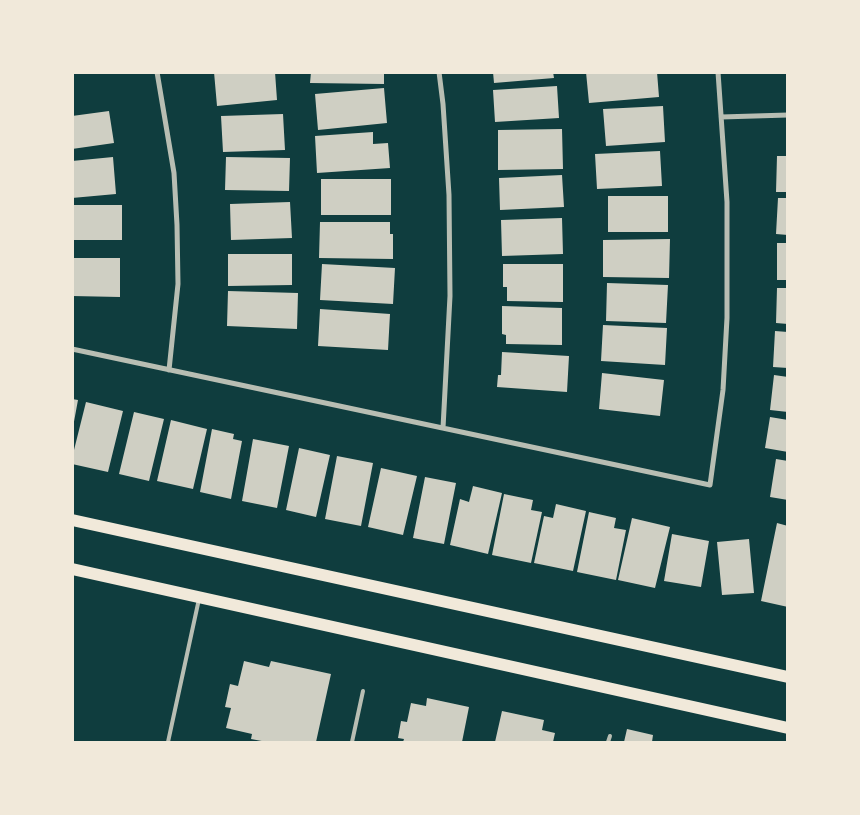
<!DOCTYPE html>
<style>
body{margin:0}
#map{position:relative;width:860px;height:815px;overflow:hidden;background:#0f3d3e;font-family:Karla,sans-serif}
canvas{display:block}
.frame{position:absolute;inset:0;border:74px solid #f1e9da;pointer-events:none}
</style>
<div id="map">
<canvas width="860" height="815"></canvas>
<div class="frame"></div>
</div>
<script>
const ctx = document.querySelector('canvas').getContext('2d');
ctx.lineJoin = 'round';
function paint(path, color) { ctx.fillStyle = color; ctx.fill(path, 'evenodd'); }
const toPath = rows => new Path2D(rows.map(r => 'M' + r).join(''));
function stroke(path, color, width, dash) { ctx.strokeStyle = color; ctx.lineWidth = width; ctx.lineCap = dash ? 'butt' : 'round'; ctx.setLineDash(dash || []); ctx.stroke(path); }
paint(toPath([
 [214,72,275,72,277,100,217,106],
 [311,72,384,72,384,84,310,83],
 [493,72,553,72,554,78,494,83],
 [586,72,657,72,659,97,589,103],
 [557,86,559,118,495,122,493,90],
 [384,88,387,123,318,130,315,94],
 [663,106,665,142,606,146,603,109],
 [109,111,114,143,72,149,72,116],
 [283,114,285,150,223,152,221,116],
 [562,129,563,169,498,170,498,130],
 [373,132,373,144,388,143,390,168,317,173,315,136],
 [660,151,662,186,597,189,595,154],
 [777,156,788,156,788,192,776,192],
 [113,157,116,194,72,198,72,161],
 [226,157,290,158,289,191,225,190],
 [562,175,564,207,500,210,499,178],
 [321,179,391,179,391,215,321,215],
 [608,196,668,196,668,232,608,232],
 [778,198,788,198,788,235,776,234],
 [290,202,292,238,231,240,230,204],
 [72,205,122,205,122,240,72,240],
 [562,218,563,254,502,256,501,220],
 [320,222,390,222,390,234,393,234,393,259,319,258],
 [670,239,669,278,603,277,603,240],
 [777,243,788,243,788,280,777,280],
 [228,254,292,254,292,285,228,286],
 [72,258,120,258,120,297,72,296],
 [322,264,395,268,393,304,320,300],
 [503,264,563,264,563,302,507,301,507,287,503,287],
 [607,283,668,285,666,323,606,321],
 [777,288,788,288,788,324,776,323],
 [228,291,298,293,297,329,227,326],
 [502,306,562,308,562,345,506,344,506,335,502,334],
 [320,309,390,314,388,350,318,346],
 [603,325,667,328,665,365,601,361],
 [775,331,788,332,788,368,773,367],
 [502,352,569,356,567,392,497,387,498,375,501,375],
 [602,373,664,380,660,416,599,409],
 [774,375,788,377,788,412,770,410],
 [72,399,78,400,73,427,72,426],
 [86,402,123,411,108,472,72,464,72,458],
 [134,412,164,419,149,481,119,474],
 [770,417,788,420,788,452,765,448],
 [171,420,207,429,193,489,157,481],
 [212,429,234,434,233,439,242,441,231,499,200,492],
 [253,439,289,446,277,508,242,501],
 [299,448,330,455,316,517,286,510],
 [337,456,373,463,361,526,325,519],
 [776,459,788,461,788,500,770,497],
 [381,468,417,476,403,535,368,527],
 [425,477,456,483,444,544,413,538],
 [473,486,502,493,488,554,450,545,460,499,469,502],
 [504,494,533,500,531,510,542,512,531,563,492,555],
 [556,504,586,511,573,571,534,563,544,516,553,518],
 [589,512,616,518,614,528,626,530,616,580,577,572],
 [632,518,670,527,655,588,618,580],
 [777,523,788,526,788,607,761,601],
 [672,534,709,541,701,587,664,581],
 [749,539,754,593,722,595,717,542],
 [244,661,269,667,271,661,331,674,316,742,267,742,251,739,252,734,226,728,231,708,225,707,230,684,238,686],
 [427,698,469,707,462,742,403,742,404,739,398,738,401,721,407,722,411,703,426,706],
 [502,711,544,720,542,730,555,733,553,742,495,742],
 [627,729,653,735,652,742,624,742]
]), '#cfcfc3');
stroke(toPath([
 [168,742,199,599],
 [352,742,363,691],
 [608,742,610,736]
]), '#b8beb3', 4);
stroke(toPath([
 [157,72,174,173,177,225,178,284,169,370],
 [439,72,443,104,449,195,450,296,443,428],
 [721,117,788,115],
 [72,349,710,485,723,390,727,318,727,202,718,72]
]), '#b8beb3', 5);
stroke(toPath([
 [72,520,788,677],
 [72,569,788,728]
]), '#f1e9da', 12);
</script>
